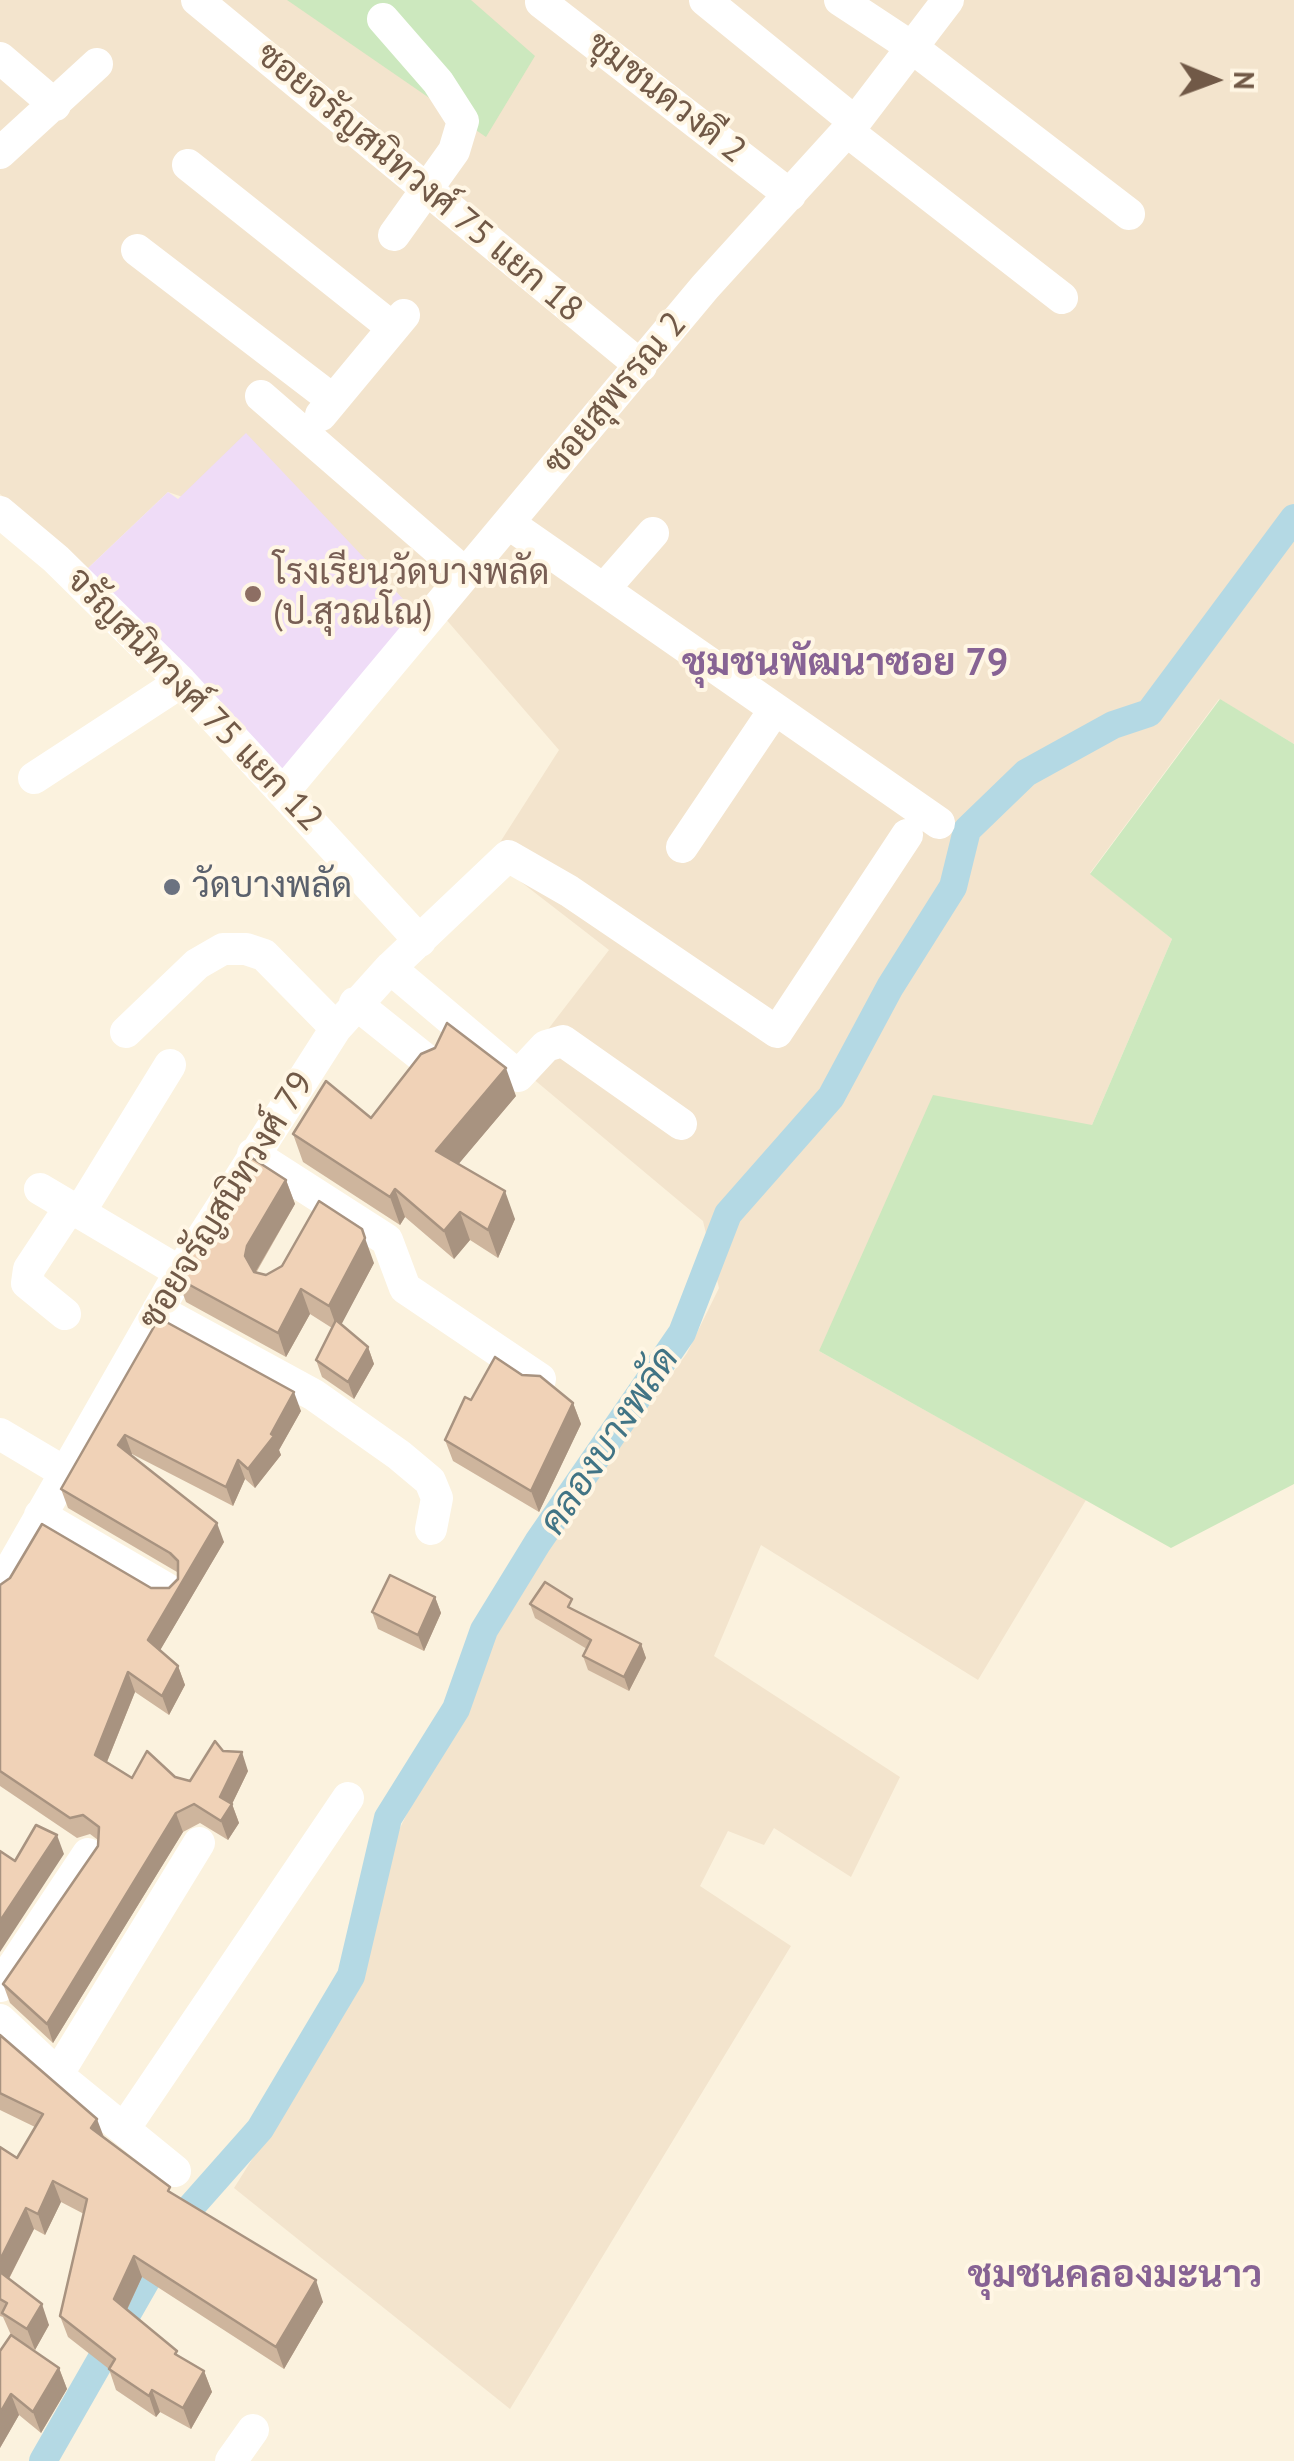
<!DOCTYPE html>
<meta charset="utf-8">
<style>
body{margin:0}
#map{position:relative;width:1294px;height:2461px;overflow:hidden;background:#fbf2de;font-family:"PT Sans",sans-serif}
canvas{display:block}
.north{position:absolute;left:1164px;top:30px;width:100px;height:100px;-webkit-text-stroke:8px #fff6e4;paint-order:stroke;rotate:91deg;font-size:28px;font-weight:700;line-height:40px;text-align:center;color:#715947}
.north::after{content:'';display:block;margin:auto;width:35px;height:45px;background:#715947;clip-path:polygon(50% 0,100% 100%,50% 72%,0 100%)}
</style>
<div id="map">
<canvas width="1294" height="2461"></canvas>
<div class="north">N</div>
</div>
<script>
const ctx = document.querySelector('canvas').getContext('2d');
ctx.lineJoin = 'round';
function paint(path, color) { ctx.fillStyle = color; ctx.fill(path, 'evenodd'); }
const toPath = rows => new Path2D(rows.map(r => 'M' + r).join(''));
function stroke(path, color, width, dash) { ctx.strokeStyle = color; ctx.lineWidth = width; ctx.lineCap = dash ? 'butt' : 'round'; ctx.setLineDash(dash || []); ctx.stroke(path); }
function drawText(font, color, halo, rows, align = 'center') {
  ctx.font = font + ' "PT Sans",Sarabun,sans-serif'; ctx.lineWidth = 8; ctx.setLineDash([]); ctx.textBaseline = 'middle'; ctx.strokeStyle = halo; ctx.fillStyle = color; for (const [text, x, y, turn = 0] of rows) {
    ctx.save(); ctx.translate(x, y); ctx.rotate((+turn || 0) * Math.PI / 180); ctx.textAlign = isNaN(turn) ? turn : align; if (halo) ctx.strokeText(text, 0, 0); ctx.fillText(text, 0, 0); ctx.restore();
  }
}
paint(toPath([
 [0,0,1294,0,1294,744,1219,699,1090,873,1172,939,1092,1125,819,1351,1086,1500,978,1680,761,1545,714,1656,900,1777,851,1877,774,1828,764,1845,728,1831,700,1886,791,1946,510,2409,234,2188,358,1991,397,1834,520,1585,687,1353,719,1288,703,1221,519,1067,609,950,490,858,559,750,444,617,421,618,366,561,168,492,85,571,0,494]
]), '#f3e4cd');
paint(toPath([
 [246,433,421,618,283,779,85,571,168,492,178,499]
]), '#efdcf7');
paint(toPath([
 [287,0,471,0,535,56,486,137],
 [1220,699,1294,744,1294,1484,1171,1548,819,1351,933,1095,1092,1125,1172,939,1090,874]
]), '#cce8be');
stroke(toPath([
 [43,2461,183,2216,260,2129,351,1976,388,1818,456,1709,484,1630,538,1542,682,1333,728,1214,831,1097,890,987,953,887,967,830,1026,773,1113,725,1149,713,1294,518]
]), '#b4d9e4', 28);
stroke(toPath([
 [197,0,641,366],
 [705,0,855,122],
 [840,0,910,46,1129,214],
 [541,2,790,195],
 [383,19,438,82,463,121,454,151,394,235],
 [0,58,55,105],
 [847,131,1062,298],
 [0,153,97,64],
 [188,165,393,328],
 [137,250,333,400],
 [261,396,466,574],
 [321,415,404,315],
 [0,512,56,559,181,682,420,941],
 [508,523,939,823],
 [604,589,653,533],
 [34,778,181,682],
 [285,790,705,287,855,122,948,0],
 [682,847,775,709],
 [390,968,518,1076,546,1046,563,1041,681,1124],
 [355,1003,430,1063],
 [126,1032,197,964,223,949,246,949,264,955,336,1028],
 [253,1154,387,1240,405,1288,540,1379],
 [40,1189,180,1272],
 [79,1213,170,1065],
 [158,1310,314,1395,399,1455,430,1481,437,1498,431,1529],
 [65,1314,27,1283,29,1269,70,1207],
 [0,1434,64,1472],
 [40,1515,167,1589],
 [0,1587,180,1272,336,1028,390,968,508,856,569,891,777,1032,907,835],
 [0,1986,88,1854],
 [0,2020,67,2083,175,2171],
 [59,2072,199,1843],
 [124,2129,348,1798],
 [231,2461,253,2430]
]), '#fff', 32);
paint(toPath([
 [516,1096,458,1164,515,1219,498,1258,470,1240,454,1259,405,1217,400,1225,303,1162,293,1134,371,1118],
 [286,1180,295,1204,256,1273,266,1275,282,1266,374,1263,341,1324,368,1347,374,1364,354,1399,322,1377,316,1360,332,1328,310,1314,286,1357,186,1302,177,1278],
 [159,1318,301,1411,279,1450,281,1455,255,1488,245,1479,233,1506,132,1454,131,1455,224,1542,160,1650,178,1666,185,1685,169,1715,135,1692,107,1762,132,1778,175,1777,190,1781,223,1751,248,1771,232,1804,239,1823,228,1840,200,1823,183,1832,53,2043,10,2003,3,1984,98,1846,98,1840,90,1834,77,1838,0,1786,0,1585,169,1588,178,1579,177,1572,68,1508,61,1489],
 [522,1375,573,1403,581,1424,539,1512,453,1461,445,1440,471,1400],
 [435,1597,441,1613,424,1651,378,1629,372,1612],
 [530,1604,576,1611,641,1644,646,1658,629,1691,588,1670,583,1656,587,1649,535,1618],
 [0,2035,105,2138,172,2193,323,2302,284,2369,142,2277,127,2310,179,2357,204,2371,212,2392,191,2429,160,2412,156,2417,116,2390,109,2369,68,2337,60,2316,84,2214,61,2202,45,2235,34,2229,9,2279,49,2325,35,2350,20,2341,59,2368,67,2389,41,2433,19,2415,0,2448,11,2335,3,2317,0,2316,0,2147,17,2158,35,2127,0,2110]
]), '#ceb59d');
paint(toPath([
 [506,1068,516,1096,446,1179,436,1151],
 [286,1180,295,1204,256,1271,254,1281,245,1256,247,1246],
 [395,1189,405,1217,400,1225,390,1197],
 [505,1191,515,1219,498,1258,488,1230],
 [460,1212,470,1240,454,1259,444,1231],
 [365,1238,374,1263,338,1331,329,1306],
 [301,1289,310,1314,286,1357,278,1333],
 [368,1347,374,1364,354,1399,348,1382],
 [294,1392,301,1411,279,1450,281,1455,255,1488,248,1469],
 [573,1403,581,1424,539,1512,531,1491],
 [125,1435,132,1454,125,1464,118,1445],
 [238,1460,245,1479,233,1506,226,1487],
 [217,1523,224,1542,155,1659,148,1640],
 [435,1597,441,1613,424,1651,418,1635],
 [641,1644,646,1658,629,1691,624,1677],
 [178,1666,185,1685,169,1715,162,1696],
 [128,1672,135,1692,102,1774,95,1755],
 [242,1752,248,1771,232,1804,239,1823,228,1840,221,1821,220,1797],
 [176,1813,183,1832,53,2043,47,2024],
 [57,1835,64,1854,0,1952,0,1921],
 [97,2119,105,2140,91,2128],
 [53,2181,61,2202,45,2235,38,2214],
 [26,2208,34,2229,3,2290,0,2281,0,2260],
 [134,2256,142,2277,122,2320,114,2299],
 [316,2280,323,2302,284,2369,276,2347],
 [42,2304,49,2325,35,2350,27,2329],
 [59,2368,67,2389,41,2433,33,2412],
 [204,2371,212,2392,191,2429,183,2408],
 [152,2390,160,2412,156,2417,149,2396],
 [11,2394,19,2415,0,2448,0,2413]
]), '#a89380');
const building = toPath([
 [447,1023,506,1068,436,1151,505,1191,488,1230,460,1212,444,1231,395,1189,390,1197,293,1134,326,1081,371,1118,421,1054,435,1048,447,1023],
 [252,1158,286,1180,247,1246,245,1256,254,1272,266,1275,282,1266,319,1201,362,1229,365,1238,329,1306,301,1289,278,1333,177,1278,252,1158],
 [159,1318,294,1392,271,1434,274,1436,248,1469,238,1460,226,1487,125,1435,118,1445,217,1523,148,1640,178,1666,162,1696,128,1672,95,1755,132,1778,147,1751,175,1777,190,1781,215,1741,223,1751,242,1752,220,1797,232,1804,221,1821,194,1804,176,1813,47,2024,3,1984,98,1846,99,1827,83,1815,70,1818,0,1771,0,1585,10,1578,42,1524,151,1588,169,1588,178,1579,178,1561,170,1553,61,1489,159,1318],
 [336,1320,368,1347,348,1382,316,1360,336,1320],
 [495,1357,522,1375,540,1376,573,1403,531,1491,445,1440,465,1397,471,1400,495,1357],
 [390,1575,435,1597,418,1635,372,1612,390,1575],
 [545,1582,572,1599,568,1607,641,1644,624,1677,583,1656,591,1640,530,1604,545,1582],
 [36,1825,57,1835,0,1921,0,1851,15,1861,36,1825],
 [0,2035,97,2119,91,2128,170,2187,168,2191,316,2280,276,2347,134,2256,114,2299,177,2351,175,2354,204,2371,183,2408,152,2390,149,2396,109,2369,115,2359,60,2316,87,2199,53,2181,38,2214,26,2208,0,2260,0,2147,17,2158,43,2114,0,2093,0,2035],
 [0,2272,42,2304,27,2329,2,2313,7,2303,0,2299,0,2272],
 [11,2335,59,2368,33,2412,11,2394,0,2413,0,2351,11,2335]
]);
paint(building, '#f0d2b7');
stroke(building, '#a89380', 2.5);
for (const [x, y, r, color] of [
 [253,594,10,"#8d6e63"],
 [172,887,10,"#6b7280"]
]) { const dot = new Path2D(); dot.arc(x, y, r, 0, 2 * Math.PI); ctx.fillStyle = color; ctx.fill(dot); stroke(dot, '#fff6e4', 4); }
drawText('35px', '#715947', '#fff6e4', [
 ["ชุมชนดวงดี 2",666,98,38],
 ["ซอยจรัญสนิทวงศ์ 75 แยก 18",419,183,40],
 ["ซอยสุพรรณ 2",616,394,-50],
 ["จรัญสนิทวงศ์ 75 แยก 12",194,700,46],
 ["ซอยจรัญสนิทวงศ์ 79",227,1201,-58]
]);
drawText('35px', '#785e54', '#fff6e4', [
 ["โรงเรียนวัดบางพลัด",273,574],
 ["(ป.สุวณโณ)",273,614]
], 'left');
drawText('35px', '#5b616d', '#fff6e4', [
 ["วัดบางพลัด",192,887]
], 'left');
drawText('bold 38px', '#876394', '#fff6e4', [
 ["ชุมชนพัฒนาซอย 79",845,664],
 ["ชุมชนคลองมะนาว",1115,2276]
]);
drawText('italic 38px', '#417485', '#fff6e4', [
 ["คลองบางพลัด",610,1441,-56]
]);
</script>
